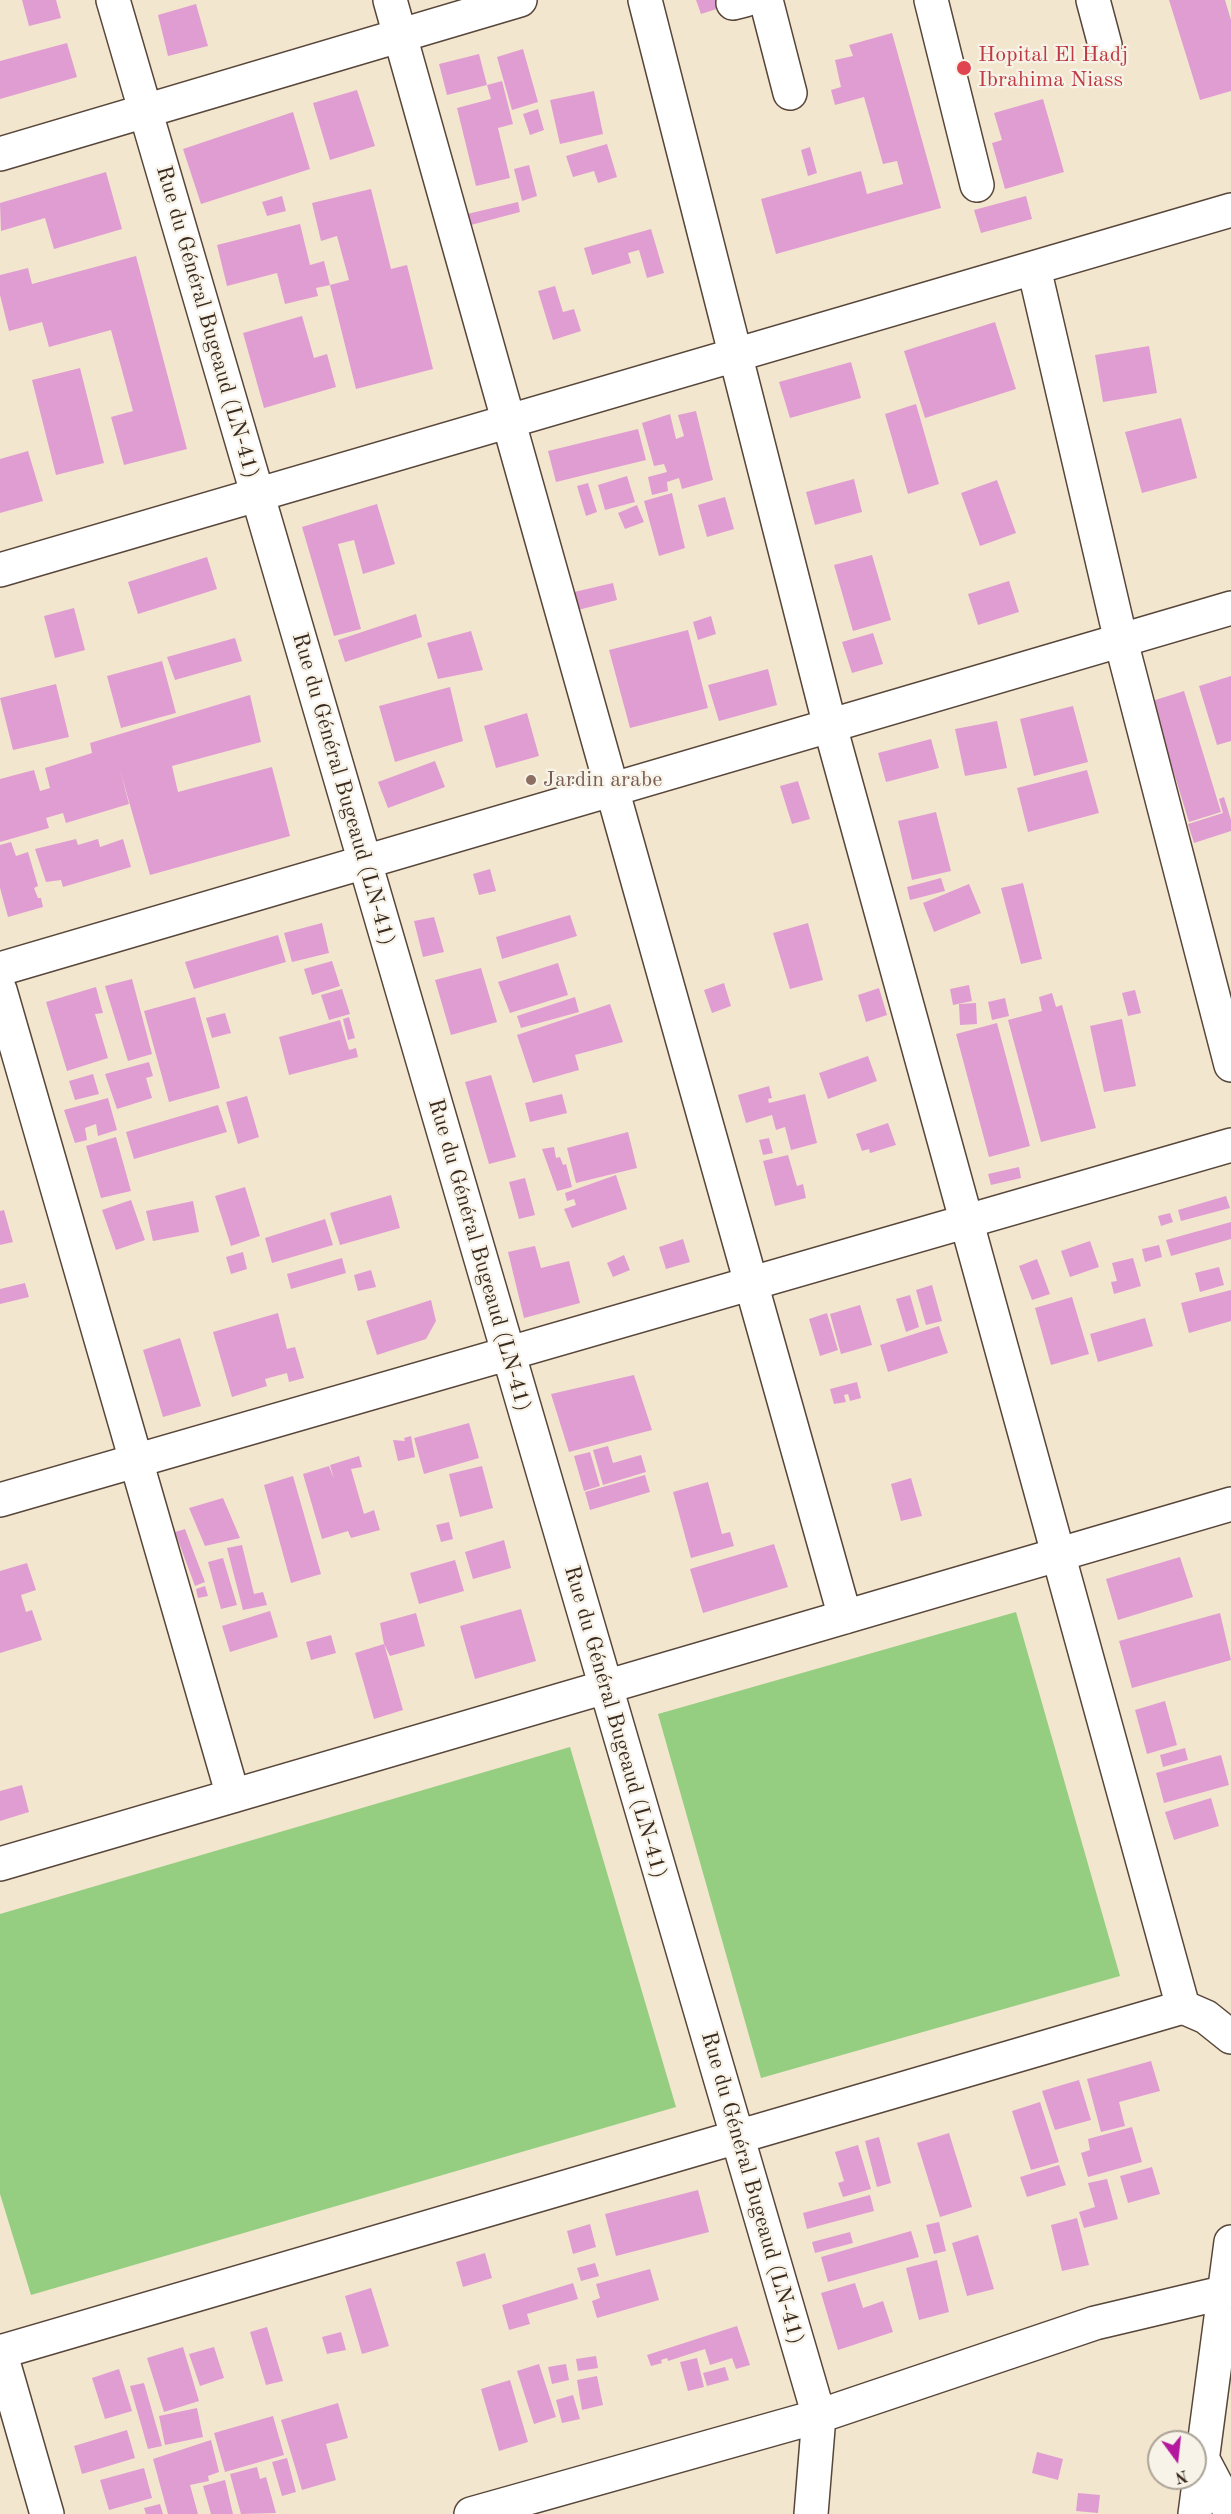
<!DOCTYPE html>
<meta charset="utf-8">
<style>
body{margin:0}
#map{position:relative;width:1231px;height:2514px;overflow:hidden;background:#f3e6cf;font-family:"Old Standard TT",serif}
canvas{display:block}
.north{position:absolute;left:1147px;top:2430px;width:60px;height:60px;box-sizing:border-box;background:#f7f3e8;border:2px solid #aca397;border-radius:50%;rotate:165deg;font-size:16px;font-weight:700;line-height:24px;text-align:center;color:#3b2a1e}
.north::after{content:'';display:block;margin:auto;width:21px;height:27px;background:#b5179e;clip-path:polygon(50% 0,100% 100%,50% 72%,0 100%)}
</style>
<div id="map">
<canvas width="1231" height="2514"></canvas>
<div class="north">N</div>
</div>
<script>
const ctx = document.querySelector('canvas').getContext('2d');
ctx.lineJoin = 'round';
function paint(path, color) { ctx.fillStyle = color; ctx.fill(path, 'evenodd'); }
const toPath = rows => new Path2D(rows.map(r => 'M' + r).join(''));
function stroke(path, color, width, dash) { ctx.strokeStyle = color; ctx.lineWidth = width; ctx.lineCap = dash ? 'butt' : 'round'; ctx.setLineDash(dash || []); ctx.stroke(path); }
function drawText(font, color, halo, rows, align = 'center') {
  ctx.font = font + ' "Old Standard TT",serif'; ctx.lineWidth = 4.5; ctx.setLineDash([]); ctx.textBaseline = 'middle'; ctx.strokeStyle = halo; ctx.fillStyle = color; for (const [text, x, y, turn = 0] of rows) {
    ctx.save(); ctx.translate(x, y); ctx.rotate((+turn || 0) * Math.PI / 180); ctx.textAlign = isNaN(turn) ? turn : align; if (halo) ctx.strokeText(text, 0, 0); ctx.fillText(text, 0, 0); ctx.restore();
  }
}
paint(toPath([
 [1016,1612,1120,1976,761,2078,658,1714],
 [570,1747,676,2107,31,2295,0,2194,0,1914]
]), '#96ce81');
paint(toPath([
 [22,0,56,0,61,18,29,26],
 [696,0,724,0,726,6,701,14],
 [1169,0,1225,0,1231,20,1231,91,1200,100],
 [196,4,208,46,168,56,158,15],
 [892,33,941,208,776,254,761,199,861,171,867,194,903,184,897,161,883,164,864,97,835,105,831,90,841,87,835,60,853,56,849,45],
 [67,43,77,77,0,99,0,61],
 [523,49,538,102,512,110,497,57],
 [479,54,487,85,447,95,439,64],
 [502,81,513,124,498,128,510,178,476,186,457,108,491,99,487,85],
 [357,90,375,146,330,160,313,103],
 [594,91,603,134,560,144,550,100],
 [1043,99,1064,172,1005,189,992,143,1002,140,994,113],
 [538,109,544,130,530,135,523,114],
 [293,112,310,169,201,204,183,149],
 [607,144,617,177,598,183,594,171,573,177,566,156],
 [810,147,817,173,808,176,801,150],
 [529,165,537,196,522,201,514,169],
 [106,172,122,229,54,249,45,218,1,231,0,203],
 [371,189,391,269,407,265,433,369,356,389,330,285,349,280,337,236,321,241,312,203],
 [282,196,286,211,267,216,262,202],
 [1026,196,1032,219,981,233,974,210],
 [518,202,520,212,471,225,467,214],
 [300,224,310,265,324,261,330,285,316,288,318,296,285,304,277,273,227,286,217,245],
 [651,229,664,273,647,278,639,250,628,253,631,263,592,275,584,248],
 [136,256,187,449,124,465,111,417,133,411,111,330,49,347,42,322,9,331,0,295,0,275,28,268,32,284],
 [555,286,563,312,574,309,581,331,553,340,538,291],
 [302,316,314,358,327,354,336,387,264,408,243,333],
 [995,322,1016,389,925,418,904,351],
 [1149,346,1157,393,1103,402,1095,355],
 [851,362,861,398,790,418,779,382],
 [80,368,104,463,56,475,32,380],
 [916,404,939,484,908,494,885,414],
 [696,411,713,480,682,489,679,478,667,482,668,491,652,495,648,477,667,472,664,464,654,466,642,423,670,414,676,439,684,436,678,415],
 [1181,418,1197,478,1142,493,1125,432],
 [638,429,646,460,556,482,548,451],
 [28,451,43,501,0,513,0,459],
 [627,476,635,502,605,510,598,485],
 [854,479,862,512,815,525,806,492],
 [997,480,1016,533,980,546,961,493],
 [588,483,597,512,586,516,577,486],
 [672,493,685,548,659,556,644,501],
 [725,497,734,529,707,537,698,505],
 [377,504,395,564,363,574,354,540,338,544,361,629,334,636,302,527],
 [637,505,644,522,625,529,618,513],
 [872,555,891,620,853,631,834,565],
 [207,557,217,589,138,614,128,582],
 [1009,581,1019,612,978,625,968,594],
 [613,583,617,600,578,610,574,592],
 [74,608,85,650,55,658,44,616],
 [416,614,422,637,345,662,338,640],
 [711,616,716,634,698,640,693,622],
 [688,630,708,708,630,728,609,650],
 [471,631,483,670,438,679,427,643],
 [873,633,883,664,852,673,842,642],
 [235,638,242,661,175,680,167,657],
 [162,661,176,713,121,728,107,676],
 [768,669,777,705,719,721,708,685],
 [1231,676,1231,741,1217,745,1199,686],
 [56,684,69,737,13,750,0,698],
 [450,687,463,741,395,762,379,706],
 [1184,691,1221,812,1189,822,1152,701],
 [250,695,261,742,172,766,178,792,272,767,290,836,150,875,120,770,129,804,66,823,63,813,46,818,49,828,0,842,0,779,34,770,40,791,50,788,45,768,92,753,90,743],
 [1073,706,1088,762,1034,776,1020,719],
 [527,713,539,756,496,768,484,726],
 [997,721,1007,768,965,776,955,729],
 [931,739,939,768,886,782,878,753],
 [435,761,445,787,388,808,378,782],
 [1087,770,1099,813,1028,832,1017,788],
 [798,781,810,819,792,824,780,786],
 [1224,797,1231,820,1231,831,1194,843,1188,824,1223,813,1219,799],
 [936,812,951,871,912,880,898,821],
 [76,839,78,845,98,839,100,847,123,839,131,867,63,887,61,880,46,882,35,849],
 [11,842,16,856,28,852,38,886,34,888,38,898,41,898,43,907,8,917,0,888,0,845],
 [490,869,496,891,479,895,473,874],
 [941,878,945,891,910,900,907,887],
 [1023,883,1042,959,1021,964,1001,888],
 [969,884,981,913,934,932,923,903],
 [570,915,577,936,502,959,496,937],
 [434,917,444,952,423,957,414,921],
 [322,923,329,953,292,962,284,933],
 [808,923,823,980,790,989,773,933],
 [278,935,286,962,194,989,185,962],
 [332,961,340,986,312,995,304,969],
 [558,963,568,995,510,1013,498,982],
 [481,968,497,1022,451,1035,435,980],
 [132,979,152,1054,128,1061,105,986],
 [724,983,731,1006,712,1013,704,990],
 [969,985,972,1001,953,1005,950,989],
 [96,987,103,1013,95,1014,108,1058,67,1071,46,1002],
 [879,988,887,1015,866,1022,858,995],
 [342,989,350,1014,329,1020,321,995],
 [1135,990,1141,1013,1128,1016,1122,993],
 [1052,993,1056,1007,1062,1005,1096,1128,1041,1142,1008,1020,1042,1011,1039,997],
 [195,997,220,1088,169,1102,144,1011],
 [575,997,579,1012,521,1028,517,1016],
 [1005,998,1009,1016,992,1020,988,1002],
 [976,1003,977,1024,960,1025,959,1004],
 [610,1004,623,1042,575,1055,579,1070,533,1083,517,1035],
 [225,1013,231,1033,212,1038,206,1018],
 [349,1017,355,1038,348,1040,343,1019],
 [1122,1019,1136,1086,1104,1092,1090,1026],
 [340,1020,349,1050,356,1048,358,1057,289,1075,279,1037],
 [997,1023,1030,1146,989,1157,956,1034],
 [868,1056,877,1081,828,1099,819,1073],
 [149,1062,153,1076,146,1078,152,1098,117,1109,105,1074],
 [93,1074,99,1094,75,1100,69,1081],
 [491,1075,516,1157,489,1164,465,1082],
 [769,1086,772,1098,768,1099,769,1103,805,1094,817,1143,791,1150,785,1127,776,1130,772,1115,746,1123,738,1095],
 [562,1094,567,1113,530,1122,525,1103],
 [247,1096,259,1137,238,1144,226,1102],
 [108,1098,117,1130,98,1136,96,1124,85,1128,87,1140,75,1143,64,1110],
 [218,1105,227,1132,134,1159,126,1132],
 [888,1123,896,1145,870,1153,869,1149,862,1151,856,1134],
 [628,1132,637,1168,576,1183,567,1148],
 [116,1137,131,1191,101,1198,86,1146],
 [769,1138,773,1153,763,1155,759,1140],
 [554,1147,556,1158,560,1157,563,1165,566,1164,572,1187,557,1191,542,1149],
 [788,1155,797,1186,803,1184,806,1198,775,1206,763,1161],
 [1019,1167,1021,1178,991,1185,988,1174],
 [616,1175,627,1209,572,1228,564,1209,576,1205,574,1199,567,1201,565,1193],
 [525,1178,535,1215,519,1219,509,1182],
 [245,1187,260,1236,231,1246,215,1196],
 [391,1195,400,1228,340,1245,330,1213],
 [1226,1196,1230,1208,1181,1221,1178,1210],
 [131,1200,145,1240,116,1250,102,1210],
 [193,1201,199,1232,153,1241,146,1211],
 [4,1210,13,1242,0,1245,0,1211],
 [1170,1213,1173,1222,1161,1226,1158,1216],
 [325,1219,333,1245,272,1263,265,1238],
 [1231,1222,1231,1239,1171,1256,1166,1240],
 [683,1239,690,1262,666,1269,659,1247],
 [1090,1241,1099,1267,1070,1277,1061,1251],
 [1159,1245,1162,1257,1145,1262,1142,1249],
 [535,1246,541,1268,569,1261,580,1303,524,1318,508,1252],
 [243,1252,247,1269,231,1274,226,1257],
 [624,1255,630,1270,613,1277,607,1263],
 [342,1258,346,1273,291,1289,287,1274],
 [1133,1258,1141,1286,1114,1294,1111,1282,1117,1281,1112,1263],
 [1037,1259,1050,1294,1032,1300,1019,1266],
 [1219,1267,1224,1285,1200,1292,1195,1273],
 [371,1270,376,1287,358,1291,354,1275],
 [25,1283,29,1297,0,1304,0,1289],
 [932,1285,942,1321,926,1325,916,1290],
 [1231,1290,1231,1321,1189,1333,1181,1303],
 [910,1295,919,1327,906,1332,896,1299],
 [1072,1297,1089,1354,1051,1365,1035,1308],
 [431,1300,436,1321,426,1339,377,1355,366,1321],
 [860,1305,872,1345,841,1354,830,1314],
 [278,1313,287,1349,295,1347,304,1378,289,1382,287,1373,265,1379,267,1386,232,1397,213,1332],
 [827,1313,838,1350,820,1356,809,1319],
 [1145,1318,1153,1346,1098,1362,1090,1334],
 [939,1326,948,1353,888,1372,880,1345],
 [180,1338,201,1406,163,1417,143,1350],
 [634,1375,652,1430,569,1452,551,1394],
 [857,1382,861,1398,850,1401,848,1394,844,1395,846,1402,834,1404,830,1389],
 [469,1423,479,1458,424,1474,414,1438],
 [411,1436,415,1457,398,1461,393,1440,405,1441,404,1438],
 [608,1446,613,1463,641,1455,646,1472,603,1485,593,1450],
 [590,1452,600,1486,584,1491,574,1456],
 [359,1456,362,1467,351,1469,364,1514,374,1510,380,1530,351,1538,348,1531,322,1539,303,1474,329,1466,334,1479,330,1465],
 [482,1466,493,1508,460,1517,449,1474],
 [645,1475,650,1492,590,1510,585,1492],
 [293,1476,321,1574,291,1583,264,1485],
 [911,1478,922,1516,901,1521,891,1484],
 [708,1482,722,1534,730,1532,734,1546,691,1558,673,1492],
 [223,1498,240,1538,205,1546,189,1508],
 [449,1522,453,1539,441,1542,436,1525],
 [185,1529,205,1582,195,1586,175,1532],
 [504,1540,511,1568,473,1579,465,1552],
 [774,1544,788,1587,703,1613,690,1569],
 [242,1545,254,1594,263,1592,267,1605,243,1610,227,1548],
 [1180,1557,1193,1597,1118,1620,1106,1579],
 [223,1558,237,1605,221,1609,208,1562],
 [455,1560,464,1591,419,1604,410,1573],
 [27,1563,36,1590,21,1595,26,1612,32,1610,42,1640,0,1653,0,1571],
 [205,1586,208,1596,198,1598,196,1589],
 [521,1609,536,1661,475,1679,460,1626],
 [270,1611,278,1637,230,1652,222,1626],
 [416,1613,425,1646,390,1656,384,1644,403,1710,374,1719,355,1653,384,1644,380,1623],
 [1220,1613,1231,1660,1132,1688,1119,1641],
 [331,1635,336,1653,311,1660,306,1642],
 [1165,1701,1177,1745,1147,1754,1135,1710],
 [1185,1748,1188,1760,1163,1767,1160,1755],
 [1221,1755,1229,1785,1164,1803,1156,1773],
 [22,1785,29,1812,0,1821,0,1791],
 [1211,1798,1219,1826,1174,1840,1165,1812],
 [1151,2061,1160,2091,1119,2102,1125,2126,1101,2132,1087,2079],
 [1079,2080,1091,2120,1055,2130,1042,2091],
 [1040,2102,1059,2162,1031,2170,1012,2111],
 [1132,2127,1142,2162,1088,2177,1081,2153,1090,2150,1088,2139],
 [949,2133,972,2207,940,2217,917,2143],
 [879,2137,891,2183,877,2187,865,2141],
 [858,2145,871,2189,843,2197,838,2183,844,2181,835,2152],
 [1059,2165,1066,2185,1027,2197,1020,2177],
 [1152,2167,1160,2194,1128,2203,1120,2176],
 [1107,2179,1118,2219,1084,2228,1079,2212,1095,2207,1088,2183],
 [698,2190,709,2232,616,2256,605,2214],
 [870,2195,874,2211,807,2229,803,2213],
 [1077,2218,1089,2265,1062,2271,1051,2225],
 [939,2222,946,2251,934,2254,926,2225],
 [590,2224,596,2247,573,2254,567,2231],
 [911,2231,919,2257,828,2282,821,2257],
 [850,2232,853,2243,815,2253,812,2242],
 [978,2235,994,2289,967,2296,952,2243],
 [485,2253,492,2278,463,2287,456,2262],
 [937,2260,949,2312,919,2320,906,2268],
 [595,2263,599,2276,581,2281,577,2268],
 [650,2269,659,2300,597,2318,592,2301,600,2298,596,2284],
 [573,2283,578,2299,527,2314,530,2324,509,2330,502,2305],
 [855,2283,863,2308,883,2301,893,2332,838,2350,821,2293],
 [371,2288,389,2346,362,2354,345,2296],
 [737,2326,750,2365,736,2369,732,2358,710,2365,705,2349,668,2361,667,2358,661,2360,662,2363,651,2366,647,2355],
 [267,2327,283,2381,266,2385,250,2332],
 [341,2332,346,2350,327,2354,322,2337],
 [183,2347,199,2401,164,2412,147,2358],
 [214,2347,224,2378,200,2386,189,2354],
 [596,2356,598,2368,578,2371,576,2359],
 [697,2358,704,2387,688,2391,680,2362],
 [539,2364,556,2417,534,2424,517,2371],
 [566,2364,569,2380,552,2384,548,2367],
 [725,2367,729,2380,707,2386,703,2373],
 [119,2369,132,2411,105,2419,92,2378],
 [597,2376,603,2405,582,2410,577,2380],
 [510,2380,528,2442,499,2451,481,2389],
 [144,2383,162,2446,148,2449,130,2386],
 [573,2395,580,2419,562,2423,556,2400],
 [338,2403,348,2438,326,2444,336,2480,302,2490,281,2420],
 [197,2408,203,2437,165,2445,159,2416],
 [273,2416,284,2455,225,2472,214,2433],
 [127,2430,135,2458,82,2474,74,2446],
 [211,2440,219,2472,208,2476,209,2481,190,2485,198,2514,168,2514,153,2459],
 [1037,2452,1063,2459,1058,2480,1032,2473],
 [287,2458,296,2492,282,2496,272,2462],
 [257,2467,260,2479,266,2477,276,2513,241,2514,230,2474],
 [144,2468,152,2498,109,2510,100,2480],
 [225,2480,233,2514,211,2514,203,2486],
 [1078,2493,1100,2495,1098,2513,1076,2511],
 [160,2504,163,2514,146,2514,144,2508]
]), '#e09dd2');
const minor = toPath([
 [113,0,819,2416,811,2514],
 [390,0,845,1617],
 [645,0,830,726,1183,2007],
 [766,0,790,93],
 [931,0,977,185],
 [1093,0,1105,45],
 [733,3,745,0],
 [0,154,520,0],
 [1034,268,1121,641,1231,1065],
 [0,570,1231,210],
 [0,969,1231,608],
 [0,990,233,1796],
 [0,1500,1231,1145],
 [0,1864,1231,1504],
 [0,2351,47,2514],
 [0,2352,1183,2007,1206,2017,1231,2037],
 [1202,2458,1231,2513],
 [471,2514,819,2416,1095,2323,1226,2292],
 [1195,2514,1231,2242]
]);
stroke(minor, '#574639', 36);
stroke(minor, '#fff', 33);
for (const [x, y, r, color] of [
 [964,68,8,"#e0444e"],
 [531,780,6,"#8d6e63"]
]) { const dot = new Path2D(); dot.arc(x, y, r, 0, 2 * Math.PI); ctx.fillStyle = color; ctx.fill(dot); stroke(dot, '#f7f3e8', 2); }
drawText('22px', '#be3a42', '#f7f3e8', [
 ["Hopital El Hadj",978,55],
 ["Ibrahima Niass",978,80]
], 'left');
drawText('22px', '#3b2a1e', '#f7f3e8', [
 ["Rue du Général Bugeaud (LN-41)",207,322,74],
 ["Rue du Général Bugeaud (LN-41)",343,789,74],
 ["Rue du Général Bugeaud (LN-41)",479,1255,74],
 ["Rue du Général Bugeaud (LN-41)",615,1722,74],
 ["Rue du Général Bugeaud (LN-41)",752,2188,74]
]);
drawText('22px', '#785e54', '#f7f3e8', [
 ["Jardin arabe",543,780]
], 'left');
</script>
